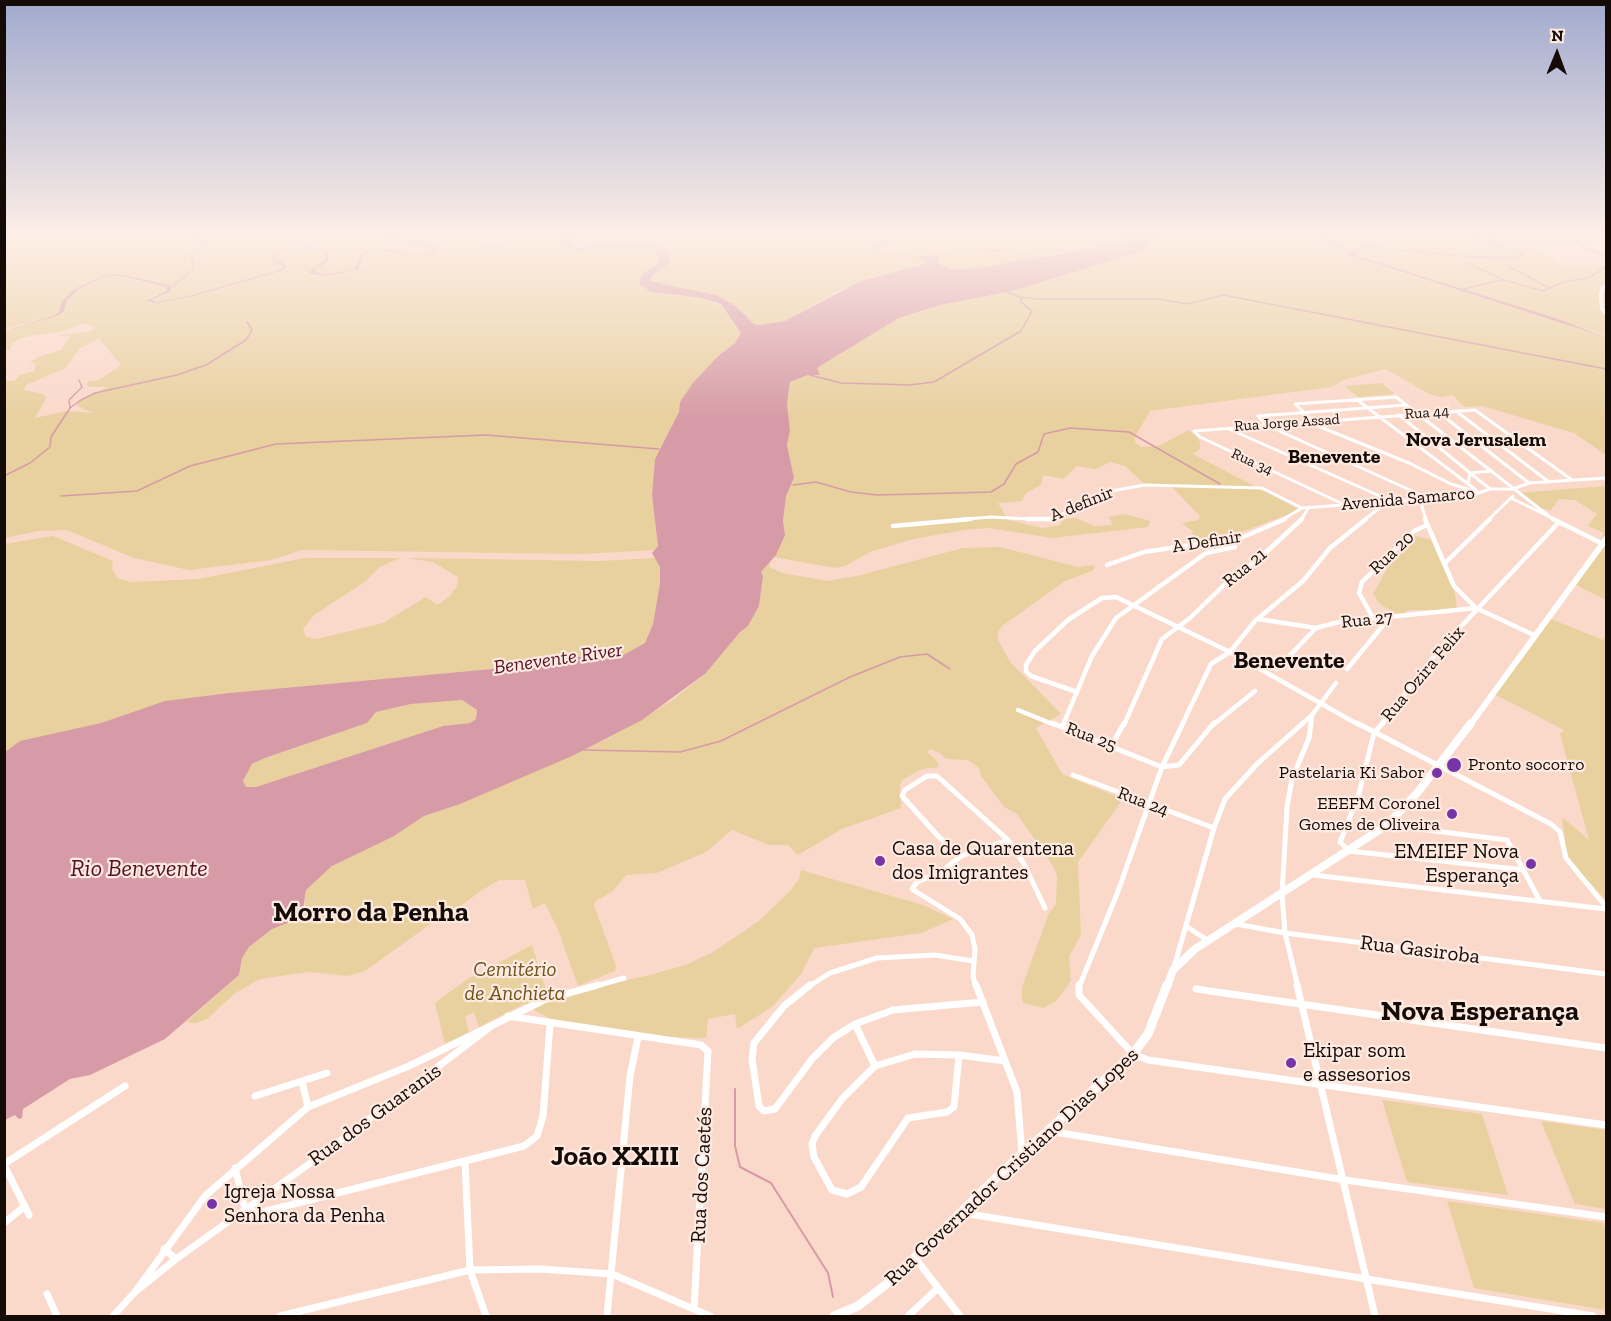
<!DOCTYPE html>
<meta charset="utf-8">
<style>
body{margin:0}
#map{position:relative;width:1611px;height:1321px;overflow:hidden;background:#fbd9ca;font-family:"Zilla Slab",serif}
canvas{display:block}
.frame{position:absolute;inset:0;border:6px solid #150b06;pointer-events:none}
.north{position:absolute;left:1527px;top:24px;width:60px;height:60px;-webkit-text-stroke:4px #feeae0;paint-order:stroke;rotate:1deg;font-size:16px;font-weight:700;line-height:24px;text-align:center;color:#150b06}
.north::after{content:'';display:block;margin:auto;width:21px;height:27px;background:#150b06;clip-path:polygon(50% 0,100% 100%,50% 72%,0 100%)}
</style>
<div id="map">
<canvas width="1611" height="1321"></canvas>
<div class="frame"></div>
<div class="north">N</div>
</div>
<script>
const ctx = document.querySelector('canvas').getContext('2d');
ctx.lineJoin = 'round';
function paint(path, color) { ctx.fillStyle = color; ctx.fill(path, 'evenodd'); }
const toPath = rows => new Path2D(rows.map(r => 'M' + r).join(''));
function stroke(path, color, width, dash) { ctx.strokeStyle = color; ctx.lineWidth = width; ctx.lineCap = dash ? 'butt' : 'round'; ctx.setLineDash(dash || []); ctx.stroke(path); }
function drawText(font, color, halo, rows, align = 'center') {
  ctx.font = font + ' "Zilla Slab",serif'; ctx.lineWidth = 4.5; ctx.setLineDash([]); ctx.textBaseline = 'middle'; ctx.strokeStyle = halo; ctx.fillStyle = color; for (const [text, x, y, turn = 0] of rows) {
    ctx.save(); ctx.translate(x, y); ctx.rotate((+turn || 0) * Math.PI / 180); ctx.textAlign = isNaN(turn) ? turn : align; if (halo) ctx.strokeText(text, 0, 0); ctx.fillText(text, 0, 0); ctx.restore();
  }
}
paint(toPath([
 [4,235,390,235,388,237,397,243,427,244,433,252,422,256,389,250,366,252,354,270,321,274,314,270,330,258,328,251,305,247,281,251,270,257,283,267,279,270,189,296,157,302,151,301,170,292,172,286,124,275,106,275,74,289,62,301,59,312,55,315,5,329],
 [395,235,475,235,475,238,488,245,515,240,521,235,566,235,562,239,571,249,576,251,630,246,649,248,656,252,660,260,639,276,639,284,644,288,663,294,702,298,724,307,741,334,735,343,718,356,681,402,679,412,655,459,652,495,658,546,656,550,582,554,302,550,271,560,189,570,134,558,67,530,38,531,5,538,5,381,14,381,20,375,34,371,36,363,29,363,38,357,61,350,70,336,54,335,89,332,95,327,84,323,64,331,25,337,13,342,10,350,5,350,4,331,59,315,64,311,67,300,79,289,106,276,121,277,167,287,166,291,149,298,148,303,190,297,280,272,288,266,274,257,281,252,299,249,325,253,325,261,312,268,310,275,316,276,353,272,362,266,365,255,370,253,388,252,421,257,436,253,432,243,394,241],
 [99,339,121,365,97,381,89,381,86,384,90,387,107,387,79,401,77,405,82,409,95,413,66,411,35,418,46,398,43,394,24,390,26,385,66,368,80,348],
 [573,235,1128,235,1128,237,1124,242,1085,251,1040,255,1026,261,978,268,953,269,937,264,940,255,946,253,918,256,924,260,924,266,872,277,838,291,785,321,759,325,754,324,736,306,716,295,650,281,652,276,669,264,666,248,634,243,579,248,569,242],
 [1156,235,1595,235,1595,239,1569,238,1534,245,1562,266,1606,265,1606,335,1355,255,1365,246,1350,251,1349,256,1606,337,1606,455,1574,433,1482,406,1465,407,1452,395,1440,397,1429,394,1386,369,1346,379,1331,387,1150,411,1135,437,1135,442,1141,447,1159,446,1189,430,1199,439,1200,444,1200,449,1193,454,1300,510,1244,531,1192,539,1193,532,1182,523,1199,520,1200,516,1172,487,1144,484,1125,466,1111,462,1095,469,1077,466,1063,479,1043,475,1041,485,1026,493,1022,501,998,503,1008,520,1043,528,1060,525,1064,519,1075,518,1095,526,1113,525,1109,517,1125,514,1150,521,1148,527,1052,538,989,528,965,530,913,539,870,552,845,566,835,568,774,557,785,534,783,521,786,496,794,478,787,445,790,430,787,404,790,382,808,375,819,375,817,368,820,366,899,318,940,305,1012,291,1146,250],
 [1381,383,1395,394,1358,397,1345,386],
 [1606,486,1606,600,1572,583,1597,549,1604,533,1588,526,1597,514,1575,500,1559,499,1551,510,1543,509,1516,493],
 [53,536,113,561,112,569,117,578,130,582,199,579,305,558,400,558,380,567,363,583,314,615,303,629,306,637,317,639,383,623,426,597,437,605,450,596,457,586,458,577,433,562,406,558,599,561,656,558,660,567,660,583,653,624,645,643,621,658,566,656,514,667,229,693,166,701,101,723,16,744,5,752,5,544],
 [1416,536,1431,540,1455,593,1457,610,1408,610,1401,616,1381,605,1373,594,1396,552],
 [1000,547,1078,567,1094,565,1094,570,1065,581,1002,626,998,632,998,640,1010,662,1061,714,1036,728,1062,774,1123,799,1078,862,1081,935,1069,957,1071,981,1056,1001,1043,1008,1023,1003,1022,999,1022,987,1049,913,1056,904,1057,876,1053,866,1017,814,1004,807,981,776,979,768,968,760,946,759,940,753,930,749,927,752,937,761,939,767,922,769,902,780,900,785,901,808,842,829,798,855,788,845,769,845,732,830,706,852,657,873,626,875,613,891,596,901,594,905,616,966,615,971,578,986,558,930,545,903,533,909,525,880,500,880,482,890,453,912,436,920,365,971,348,976,308,972,260,979,234,994,207,1019,196,1023,186,1022,239,975,242,958,249,947,272,929,304,913,306,890,332,866,399,831,424,816,460,804,610,737,673,700,706,673,740,632,748,626,759,606,763,576,761,572,771,561,769,567,783,573,827,581,857,576,963,548],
 [1546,617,1603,640,1606,634,1606,900,1569,860,1566,848,1562,817,1589,840,1560,734,1564,730,1492,693],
 [462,700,477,710,476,719,470,723,443,726,256,787,246,787,243,781,252,764,265,758,367,723,376,712,411,704],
 [801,870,923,905,953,919,921,933,814,948,802,973,772,1007,737,1029,735,1014,708,1019,706,1038,656,1037,556,1022,524,1004,479,1027,474,1012,465,1017,469,1032,445,1044,435,1003,466,980,532,945,547,993,528,1003,650,975,688,964,713,952,759,921,790,891,799,879],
 [1382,1100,1482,1114,1508,1195,1407,1182],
 [1541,1121,1606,1130,1606,1209,1575,1204],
 [1447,1201,1603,1223,1606,1231,1606,1310,1474,1288]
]), '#e8d09f');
paint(toPath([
 [390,235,395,235,395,241,432,243,437,251,432,255,421,257,388,252,370,253,365,255,358,270,325,276,309,274,312,268,325,261,324,252,303,249,282,252,274,258,288,266,282,271,190,297,156,303,146,301,166,291,167,287,120,276,106,276,79,289,67,300,64,311,59,315,5,331,55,315,59,312,62,301,74,289,106,275,124,275,172,286,170,292,151,300,157,302,189,296,279,270,283,267,269,258,281,251,305,247,328,251,329,261,314,270,320,274,354,270,360,255,366,252,389,250,422,256,433,252,428,245,391,242,388,238],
 [566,235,573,235,570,243,579,248,634,243,666,248,669,255,669,264,652,276,650,281,716,295,736,306,754,324,759,325,785,321,861,281,925,264,924,260,918,257,884,256,877,254,874,251,874,248,886,240,873,235,888,240,875,250,884,255,922,256,1001,248,1001,252,1045,257,1124,242,1128,235,1156,235,1146,250,1012,291,940,305,899,318,820,366,817,368,820,375,808,375,790,382,787,404,790,430,787,445,794,478,786,496,783,521,785,535,776,555,761,572,763,576,759,606,748,626,740,632,706,673,642,720,572,756,460,804,424,816,394,836,332,866,306,890,302,917,272,929,249,947,242,958,239,975,165,1039,90,1075,70,1079,23,1109,22,1118,19,1119,15,1115,5,1120,5,752,20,741,101,723,165,701,229,693,514,667,566,656,616,659,645,643,653,624,660,583,660,567,652,553,658,546,652,495,655,459,679,412,680,402,693,383,718,356,735,343,741,333,721,304,702,298,651,292,639,284,641,275,660,261,653,249,630,246,576,251,562,244,562,239],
 [976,250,993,252,969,255,1001,252,1040,257,978,268,953,269,938,264,940,255],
 [462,700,477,710,476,719,470,723,443,726,256,787,246,787,243,781,252,764,265,758,367,723,376,712,411,704],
 [1365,246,1367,247,1355,255,1555,318,1606,337,1348,255,1348,252]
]), '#d69ba6');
stroke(toPath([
 [1315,235,1350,252],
 [1568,235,1584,247,1606,257],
 [1491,242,1500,235],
 [1367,247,1461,256,1514,258,1524,254,1467,235],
 [1469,264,1504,280,1543,291,1564,282,1588,278,1606,267],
 [1508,266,1549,288],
 [173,286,194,269,191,255,203,244,193,235],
 [1460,290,1502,280],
 [1008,292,1019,297,1037,299,1159,299,1187,304,1223,295,1606,369],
 [810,375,841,383,910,385,934,382,1021,331,1032,311,1021,302,1021,298],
 [70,408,69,400,82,387,79,380],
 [4,476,30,463,50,447,51,437,70,408,81,400,95,393,177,375,206,365,246,340,252,330,247,322],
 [793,485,816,482,851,492,877,495,991,492,1004,484,1016,464,1038,452,1044,434,1070,428,1129,432,1220,484],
 [61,496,137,491,190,466,276,444,486,435,659,449],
 [583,750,680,752,721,741,850,677,900,657,927,654,950,669]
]), '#d69ba6', 1.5);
stroke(toPath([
 [735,1089,735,1146,740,1167,771,1183,828,1273,833,1297]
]), '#d69ba6', 2);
stroke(toPath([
 [1356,399,1476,490],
 [1406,405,1258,416,1266,425,1430,499],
 [1456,411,1549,482],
 [1438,412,1529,483],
 [1399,415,1490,489],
 [1229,429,1391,501],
 [1418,445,1514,438],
 [1468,484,1470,473,1492,471],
 [1478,492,1451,484,1409,463,1318,426,1295,404,1396,397,1549,516],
 [1511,498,1556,520],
 [1420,500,1426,520],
 [1345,505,1200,437,1194,431,1475,410,1572,480],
 [954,520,991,517,1049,520,1112,491,1144,485,1262,488,1302,508],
 [1282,520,1302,508,1470,496,1490,489,1513,489,1529,483,1606,478],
 [1301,520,1309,507],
 [1364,520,1387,502],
 [1488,520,1513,496]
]), '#fff', 3);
stroke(toPath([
 [1027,519,1051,519],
 [1425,519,1454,586,1476,608,1536,636],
 [1553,519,1603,544],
 [893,526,971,519],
 [1444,564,1490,519],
 [1107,565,1144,552,1243,537,1285,519],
 [1373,618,1359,593,1362,582,1414,531,1427,525],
 [1258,619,1316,628,1339,622,1476,608],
 [1277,669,1316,628],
 [1347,669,1390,617],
 [1077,692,1031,676,1026,671,1026,665,1035,651,1068,620,1102,598,1116,597,1230,652,1359,725],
 [1018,710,1055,725],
 [1063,725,1092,656,1116,618,1206,553,1235,547],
 [1124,725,1162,639,1190,618,1223,586,1262,556,1302,519],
 [1182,725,1211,664,1230,652,1255,621,1303,581,1330,548,1366,519],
 [1213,725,1255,691],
 [1301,725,1312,715,1336,683],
 [1311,725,1312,715],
 [1381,725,1439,650,1559,522]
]), '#fff', 4.5);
stroke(toPath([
 [1052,723,1162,767,1179,765,1214,723],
 [1357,723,1551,824,1560,832,1566,858,1606,907],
 [1383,723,1374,733,1358,797,1340,842,1349,851,1524,870],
 [1063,726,1064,723],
 [1112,745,1124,723],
 [1073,775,1214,828],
 [1387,825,1507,840,1540,901],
 [961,856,938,836,902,796,905,790,927,776,937,776,1008,840,1024,864,1045,908],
 [1313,875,1606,909],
 [1236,924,1285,933,1606,974],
 [1186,926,1207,940],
 [1174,967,1214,828,1225,799,1257,764,1303,723],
 [593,987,624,978],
 [808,987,830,973,877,958,935,955,973,961],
 [976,987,973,976,975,949,972,935,960,919,912,889,917,882,941,872,961,856,1008,840],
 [1079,987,1117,894,1162,767,1183,723],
 [1298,987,1285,933,1282,894,1287,807,1292,779,1309,738,1311,723]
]), '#fff', 5);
stroke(toPath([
 [810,985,784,1006,754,1043,752,1059,759,1106,764,1111,775,1109,812,1059,833,1038,855,1024,893,1010,983,1002],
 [976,985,1017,1092,1022,1154],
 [1079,985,1079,995,1133,1054,1148,1060,1606,1125],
 [1297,985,1375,1316],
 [1196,989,1606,1048],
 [508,1016,701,1045,708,1051,694,1309],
 [855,1024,875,1066],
 [915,1054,959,1055,954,1107,947,1112,908,1118,861,1187,847,1194,832,1190,814,1157,812,1144,815,1136,842,1099,875,1066,915,1054],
 [959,1055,1005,1061],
 [302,1082,308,1107],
 [255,1096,327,1073],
 [1049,1131,1345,1180,1606,1217],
 [465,1161,470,1270,486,1316],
 [4,1164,125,1086],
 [4,1165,29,1215],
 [235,1168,245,1209,258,1213,524,1146,537,1136,543,1116,550,1024],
 [963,1213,1593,1316],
 [4,1223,25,1206],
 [164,1249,176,1259],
 [915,1258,960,1316],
 [135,1292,205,1196,308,1107,409,1066,544,1000,598,985],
 [47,1294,57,1316],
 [113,1316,135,1292,176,1259,316,1159,489,1028],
 [280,1316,470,1270,541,1269,612,1274,710,1316],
 [607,1316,630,1076,638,1037],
 [908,1316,938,1288]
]), '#fff', 7);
stroke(toPath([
 [1596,235,1596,239,1606,243],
 [1606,286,1602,288,1601,295,1602,309,1606,313]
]), '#fff', 4);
stroke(toPath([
 [1470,725,1606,539]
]), '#fff', 6);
stroke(toPath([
 [1167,987,1173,970,1195,949,1387,825,1418,792,1471,723]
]), '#fff', 8);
stroke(toPath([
 [834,1316,858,1306,893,1279,1002,1172,1133,1054,1148,1034,1167,985]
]), '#fff', 9);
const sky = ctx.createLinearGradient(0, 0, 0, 420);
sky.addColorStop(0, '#a1aace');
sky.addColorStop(0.56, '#fdeee7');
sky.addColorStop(1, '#fdeee700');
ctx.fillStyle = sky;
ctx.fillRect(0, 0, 1611, 420);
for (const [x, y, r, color] of [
 [1454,765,8,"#7734a8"],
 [1437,773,6,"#7734a8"],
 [1452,814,6,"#7734a8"],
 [880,861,6,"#7734a8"],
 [1531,864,6,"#7734a8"],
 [1291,1063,6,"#7734a8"],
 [212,1204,6,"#7734a8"]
]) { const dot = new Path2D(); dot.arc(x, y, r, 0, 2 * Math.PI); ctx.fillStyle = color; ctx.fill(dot); stroke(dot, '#feeae0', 2); }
drawText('15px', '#150b06', '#feeae0', [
 ["Rua 44",1427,413,-4],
 ["Rua Jorge Assad",1287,423,-4],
 ["Rua 34",1252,462,25]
]);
drawText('18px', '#150b06', '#feeae0', [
 ["Avenida Samarco",1408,499,-5],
 ["A definir",1082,504,-22],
 ["A Definir",1207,542,-9],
 ["Rua 20",1392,553,-43],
 ["Rua 21",1245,568,-39],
 ["Rua 27",1367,620,-6],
 ["Rua Ozira Felix",1423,674,-50],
 ["Rua 25",1091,737,21],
 ["Rua 24",1143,802,21]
]);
drawText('18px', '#150b06', '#feeae0', [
 ["Pronto socorro",1468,765,"left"],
 ["Pastelaria Ki Sabor",1425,773],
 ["EEEFM Coronel",1440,804],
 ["Gomes de Oliveira",1440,825]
], 'right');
drawText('bold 20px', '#150b06', '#feeae0', [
 ["Nova Jerusalem",1476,440],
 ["Benevente",1334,457]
]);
drawText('italic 20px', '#540f25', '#feeae0', [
 ["Benevente River",558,659,-8]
]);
drawText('21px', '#150b06', '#feeae0', [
 ["Casa de Quarentena",892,849],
 ["dos Imigrantes",892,873],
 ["EMEIEF Nova",1519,852,"right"],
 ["Esperança",1519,876,"right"],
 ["Ekipar som",1303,1051],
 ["e assesorios",1303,1075],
 ["Igreja Nossa",224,1192],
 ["Senhora da Penha",224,1216]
], 'left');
drawText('21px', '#150b06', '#feeae0', [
 ["Rua Gasiroba",1420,950,7],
 ["Rua dos Guaranis",375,1115,-36],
 ["Rua Governador Cristiano Dias Lopes",1012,1167,-43],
 ["Rua dos Caetés",702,1175,-87]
]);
drawText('italic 21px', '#6c541a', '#feeae0', [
 ["Cemitério",515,970],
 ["de Anchieta",515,994]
]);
drawText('bold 24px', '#150b06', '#feeae0', [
 ["Benevente",1289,661]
]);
drawText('italic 24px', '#540f25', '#feeae0', [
 ["Rio Benevente",139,869]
]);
drawText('bold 28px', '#150b06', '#feeae0', [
 ["Morro da Penha",371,913],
 ["Nova Esperança",1480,1012],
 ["João XXIII",615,1157]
]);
</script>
